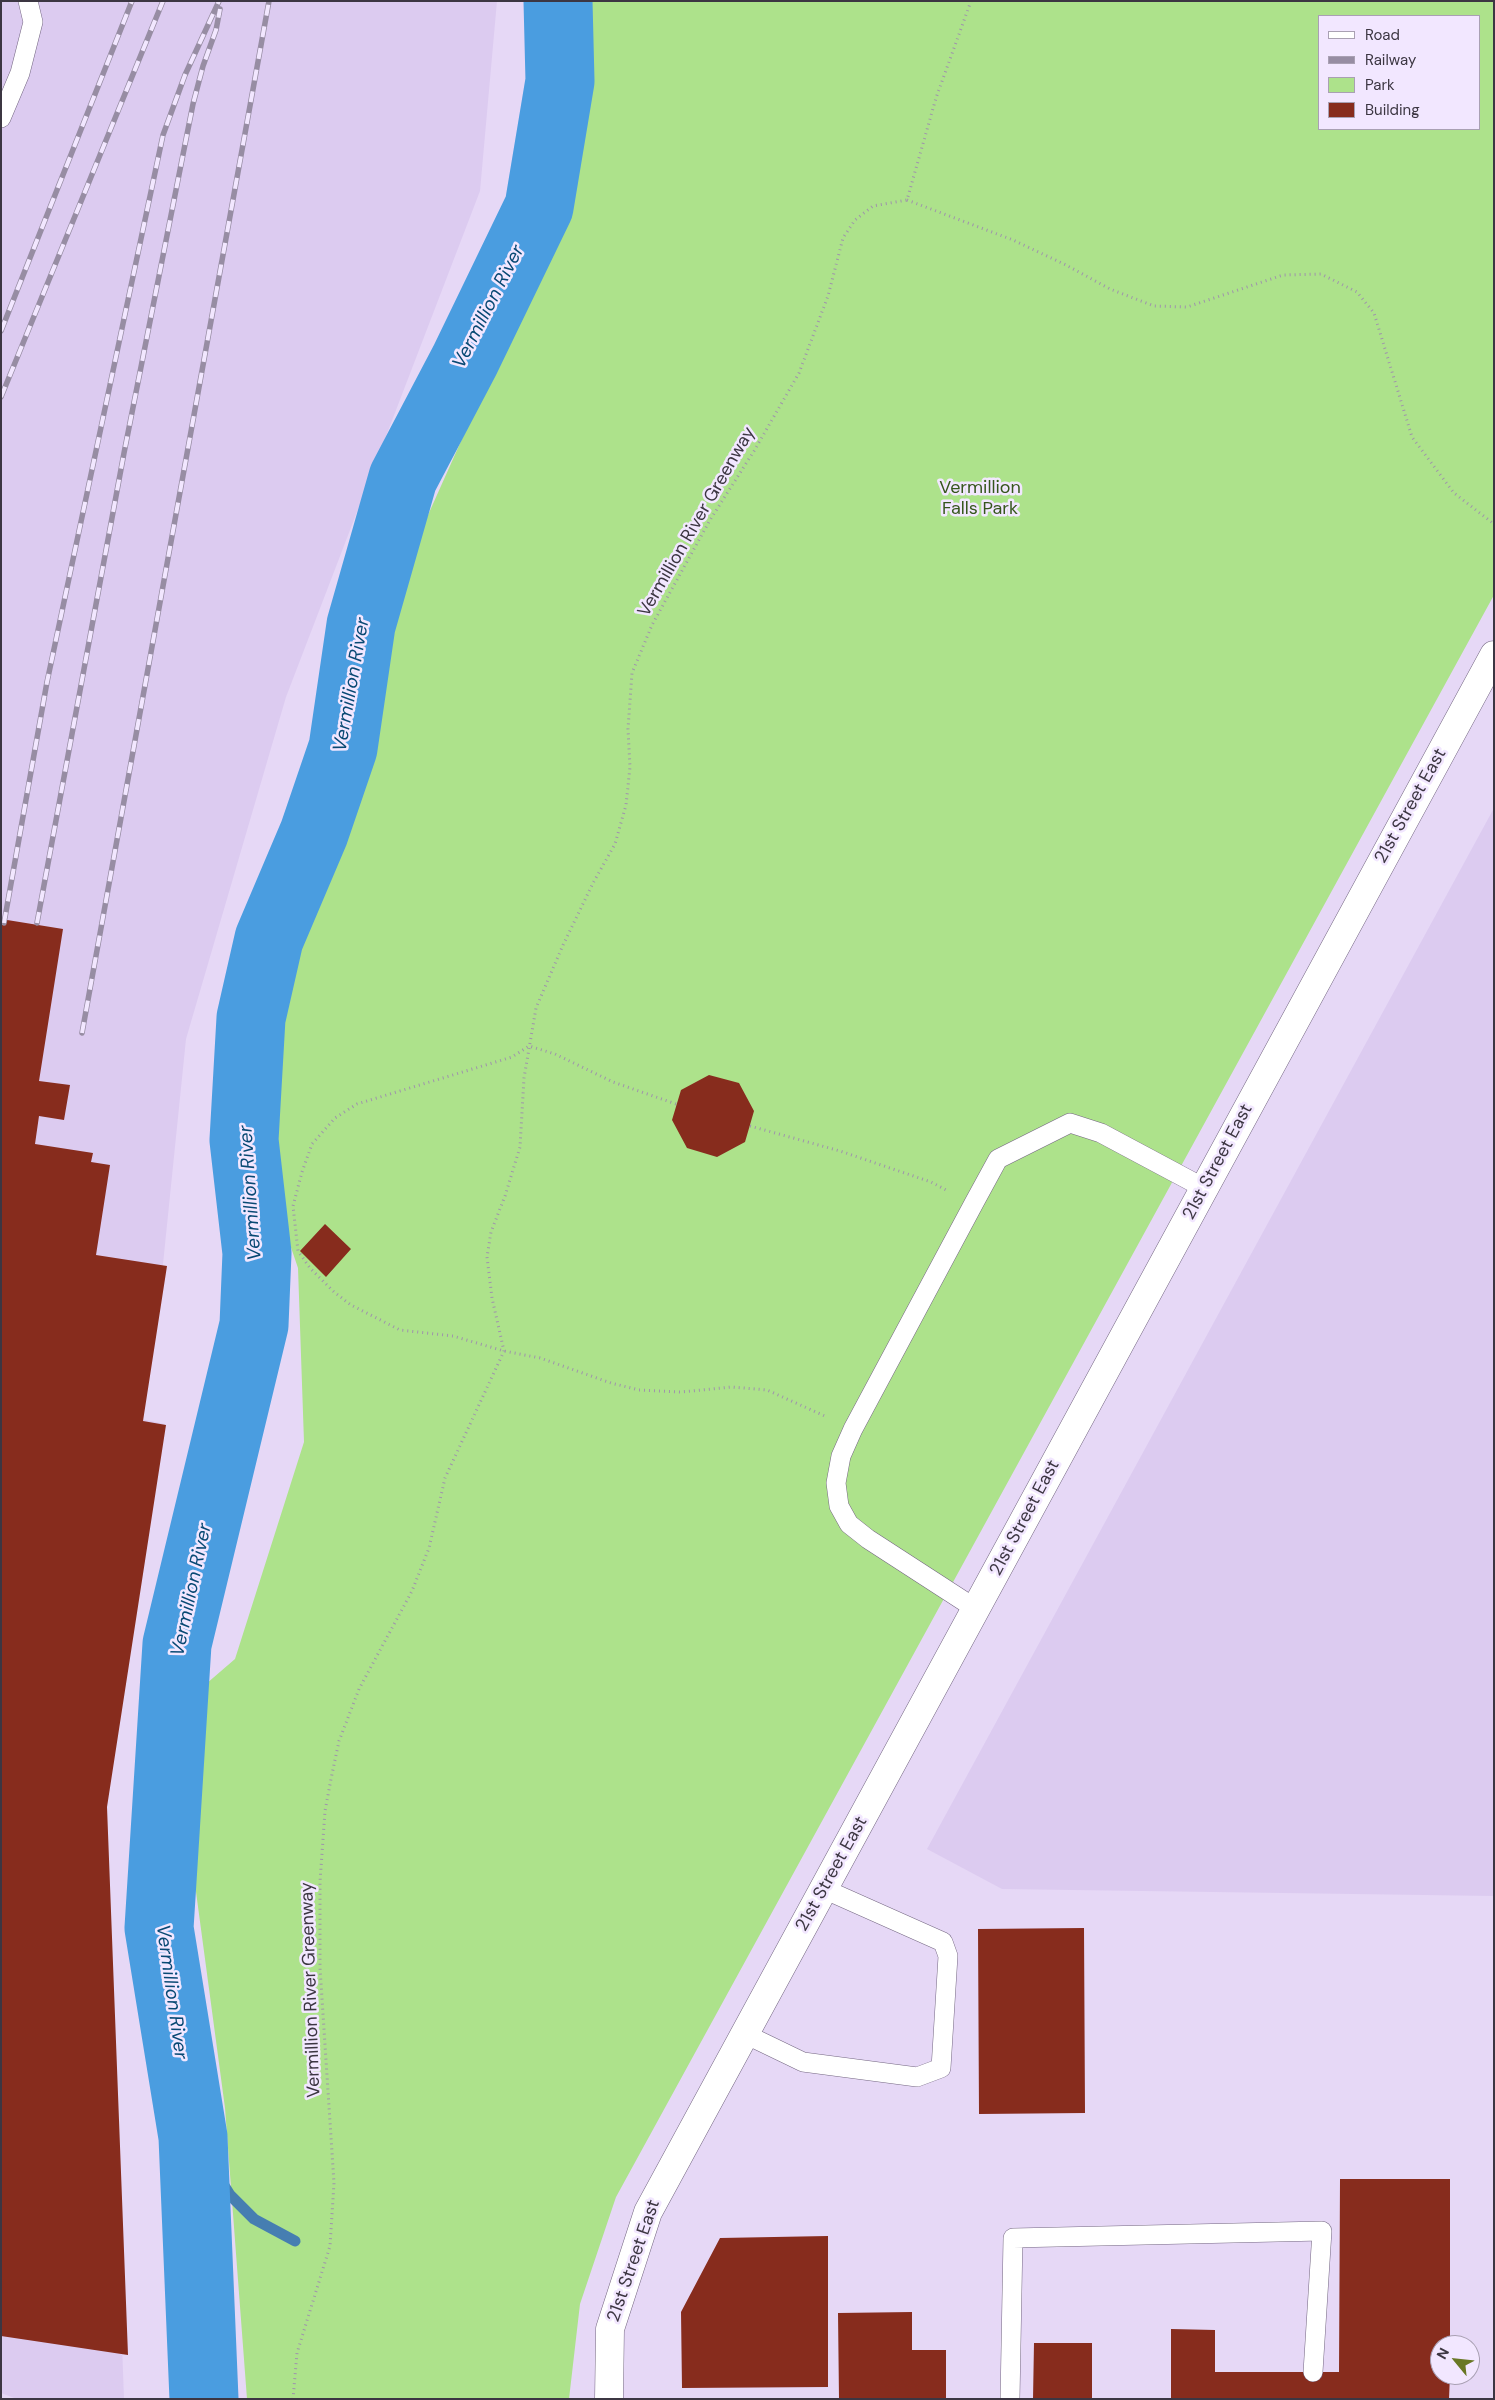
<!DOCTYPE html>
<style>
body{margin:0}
#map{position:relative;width:1495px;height:2400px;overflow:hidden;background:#e6d8f6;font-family:"DM Sans",sans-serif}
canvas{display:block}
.frame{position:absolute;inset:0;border:2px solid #3c3642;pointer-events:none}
.legend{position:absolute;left:1318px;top:15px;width:162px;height:115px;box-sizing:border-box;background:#f2e7ff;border:1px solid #a9a0b3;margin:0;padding:6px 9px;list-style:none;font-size:15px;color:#3c3642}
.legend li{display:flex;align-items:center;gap:10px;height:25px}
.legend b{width:25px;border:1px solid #a9a0b3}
.north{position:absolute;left:1430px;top:2335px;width:50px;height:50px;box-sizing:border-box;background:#f2e7ff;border:1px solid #a9a0b3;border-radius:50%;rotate:298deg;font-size:14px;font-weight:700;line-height:20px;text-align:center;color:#3c3642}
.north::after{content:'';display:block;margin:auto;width:18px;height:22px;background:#697725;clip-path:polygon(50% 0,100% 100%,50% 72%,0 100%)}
</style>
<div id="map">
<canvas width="1495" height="2400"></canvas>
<div class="frame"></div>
<ul class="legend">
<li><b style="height:6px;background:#fff"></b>Road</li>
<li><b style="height:6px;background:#978da3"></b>Railway</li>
<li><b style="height:14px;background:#ade28b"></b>Park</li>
<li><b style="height:14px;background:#872c1d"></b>Building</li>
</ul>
<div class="north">N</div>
</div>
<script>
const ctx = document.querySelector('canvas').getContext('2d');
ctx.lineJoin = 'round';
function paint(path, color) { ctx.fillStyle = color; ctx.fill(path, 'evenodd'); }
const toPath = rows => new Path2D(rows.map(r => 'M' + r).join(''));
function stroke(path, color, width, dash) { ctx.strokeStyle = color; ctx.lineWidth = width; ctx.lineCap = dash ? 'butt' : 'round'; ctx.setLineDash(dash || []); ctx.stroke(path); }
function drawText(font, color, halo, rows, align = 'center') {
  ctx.font = font + ' "DM Sans",sans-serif'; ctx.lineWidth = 5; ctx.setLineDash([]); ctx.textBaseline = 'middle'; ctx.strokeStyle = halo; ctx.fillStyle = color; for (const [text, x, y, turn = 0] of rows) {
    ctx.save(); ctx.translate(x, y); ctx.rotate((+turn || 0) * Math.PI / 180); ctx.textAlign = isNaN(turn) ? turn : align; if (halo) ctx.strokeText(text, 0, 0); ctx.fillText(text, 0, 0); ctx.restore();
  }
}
paint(toPath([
 [1,1,497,1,480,191,286,697,186,1039,163,1264,141,1419,165,1424,103,1817,124,2399,17,2399,1,2393],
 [1494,808,1494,1896,1002,1889,927,1849]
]), '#dccbf0');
paint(toPath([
 [572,1,1494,1,1494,595,616,2197,580,2304,569,2399,247,2399,225,2108,192,1862,199,1690,235,1659,304,1442,298,1268,260,1156,262,1038,364,726,378,627,566,206],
 [1319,16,1479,16,1479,129,1319,129]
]), '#ade28b');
stroke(toPath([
 [193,2137,230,2195,254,2219,295,2241]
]), '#467eb1', 11);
stroke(toPath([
 [204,2399,193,2137,159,1928,177,1644,254,1325,257,1253,244,1140,251,1018,269,939,314,833,343,748,361,625,403,478,465,360,539,207,560,81,558,1]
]), '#4a9de0', 69);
paint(toPath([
 [1,919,63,929,39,1081,70,1085,64,1120,39,1116,35,1144,93,1153,91,1162,110,1165,96,1255,167,1266,143,1421,166,1425,107,1807,128,2355,1,2336],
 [709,1075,739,1083,754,1111,745,1142,717,1157,687,1148,672,1120,681,1090],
 [325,1224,351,1249,326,1277,300,1251],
 [1084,1928,1085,2113,979,2114,978,1929],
 [1340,2179,1450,2179,1450,2345,1440,2345,1440,2375,1450,2375,1449,2399,1171,2399,1171,2329,1215,2330,1215,2372,1339,2372],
 [828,2236,828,2387,682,2388,681,2312,720,2238],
 [912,2312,912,2350,946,2350,946,2399,839,2399,838,2313],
 [1034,2343,1092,2343,1092,2399,1033,2399]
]), '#872c1d');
const service = toPath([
 [1,118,20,73,33,22,28,1],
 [976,1609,868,1539,849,1524,839,1506,836,1483,841,1456,853,1429,974,1203,998,1159,1070,1123,1101,1133,1204,1188],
 [745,2034,803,2062,917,2077,941,2068,948,1956,943,1942,824,1889],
 [1010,2399,1013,2238,1322,2231,1313,2372]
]);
const minor = toPath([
 [609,2399,610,2329,648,2212,1494,655]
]);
stroke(service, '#746782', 20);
stroke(minor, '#746782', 29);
stroke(toPath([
 [907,200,1013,240,1066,265,1110,289,1154,306,1187,307,1283,275,1321,274,1357,292,1374,313,1412,437,1454,493,1494,524],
 [676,1104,613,1082,555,1054,529,1046,512,1057,357,1104,335,1118,312,1144,302,1172,293,1206,298,1251,310,1268,334,1292,351,1305,400,1330,453,1336,504,1351,540,1358,611,1383,639,1390,681,1392,732,1387,767,1390,827,1417],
 [750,1126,840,1151,931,1182,948,1191],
 [293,2399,297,2353,330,2246,334,2183,320,1968,320,1882,325,1811,331,1779,339,1741,359,1689,412,1591,429,1548,445,1478,504,1351,492,1298,487,1257,491,1232,505,1196,520,1147,524,1078,536,1008,563,945,593,883,615,844,626,805,630,767,628,729,632,673,652,625,710,520,754,451,799,373,828,296,843,238,855,220,873,206,907,200,936,98,971,1]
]), '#9f94ab', 3, [1, 4]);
stroke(service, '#fff', 19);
stroke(minor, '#fff', 28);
const rail = toPath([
 [1,331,132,1],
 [1,397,163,1],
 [4,923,47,682,163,135,185,75,219,1],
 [37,923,124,453,193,104,203,66,216,30,220,9],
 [82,1033,269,1]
]);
stroke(rail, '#978da3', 5.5);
stroke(rail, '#f2e7ff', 4, [11]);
drawText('18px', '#35561c', '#f2e7ff', [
 ["Vermillion",980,488],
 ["Falls Park",980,509]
]);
drawText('18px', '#3c3642', '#f2e7ff', [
 ["Vermillion River Greenway",697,522,-60],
 ["21st Street East",1411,806,-61],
 ["21st Street East",1218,1162,-62],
 ["21st Street East",1025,1518,-62],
 ["21st Street East",832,1874,-61],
 ["Vermillion River Greenway",311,1990,-92],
 ["21st Street East",634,2261,-71]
]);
drawText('italic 19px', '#084974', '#f2e7ff', [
 ["Vermillion River",489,307,-63],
 ["Vermillion River",352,685,-80],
 ["Vermillion River",251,1193,-94],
 ["Vermillion River",192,1590,-78],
 ["Vermillion River",171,1992,82]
]);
</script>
